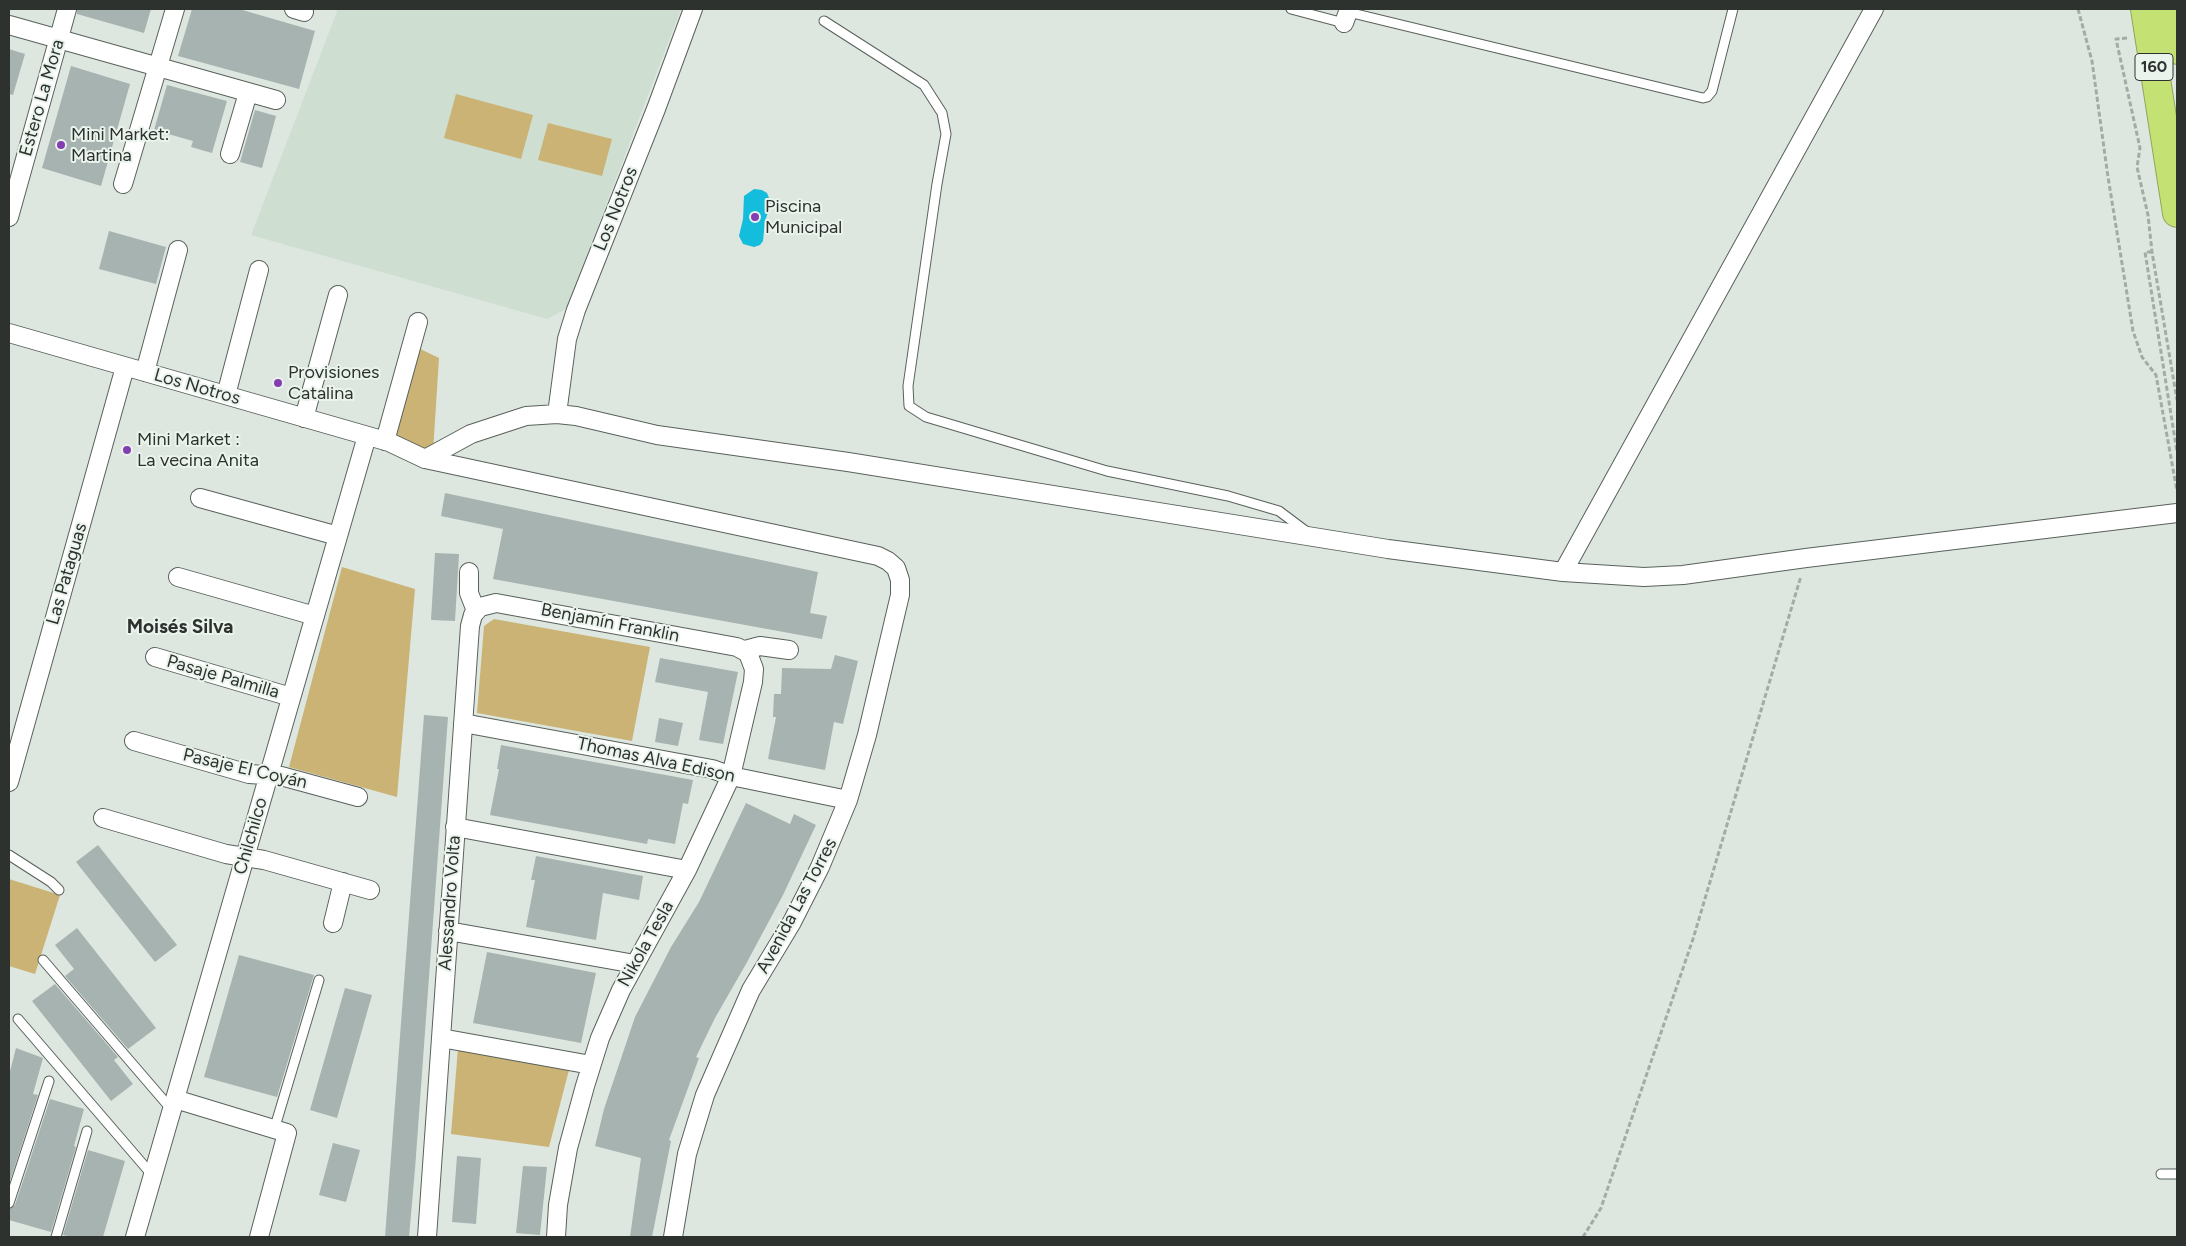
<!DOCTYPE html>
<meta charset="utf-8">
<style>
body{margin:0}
#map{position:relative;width:2186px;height:1246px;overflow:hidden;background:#dde7e0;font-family:Figtree,sans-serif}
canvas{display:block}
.frame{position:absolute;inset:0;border:10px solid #2e322f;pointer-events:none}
</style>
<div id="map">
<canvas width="2186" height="1246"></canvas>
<div class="frame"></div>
</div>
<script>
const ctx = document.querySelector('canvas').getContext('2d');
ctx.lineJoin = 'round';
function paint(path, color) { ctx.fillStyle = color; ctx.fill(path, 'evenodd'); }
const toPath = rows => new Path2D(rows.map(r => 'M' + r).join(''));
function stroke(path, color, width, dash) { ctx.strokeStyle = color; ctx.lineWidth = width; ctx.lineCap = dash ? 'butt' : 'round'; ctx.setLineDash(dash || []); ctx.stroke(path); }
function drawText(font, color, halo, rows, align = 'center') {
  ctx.font = font + ' Figtree,sans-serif'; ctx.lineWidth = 4; ctx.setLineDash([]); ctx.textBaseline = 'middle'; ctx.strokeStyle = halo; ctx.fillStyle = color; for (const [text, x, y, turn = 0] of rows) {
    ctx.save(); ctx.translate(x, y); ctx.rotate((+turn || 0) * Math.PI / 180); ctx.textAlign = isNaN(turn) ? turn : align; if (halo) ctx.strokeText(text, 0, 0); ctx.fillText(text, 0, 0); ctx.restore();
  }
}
paint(toPath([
 [338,9,681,9,566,309,547,319,251,235]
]), '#ceded1');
paint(toPath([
 [456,94,533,115,521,159,444,138],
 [548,123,612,139,602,176,538,160],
 [418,348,439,358,433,452,396,437],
 [342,567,415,589,397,797,289,767],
 [494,619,650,647,632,741,477,713,484,626],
 [9,879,60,895,35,974,9,966],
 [458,1048,570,1066,549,1147,451,1134]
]), '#cab374');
paint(toPath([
 [754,189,762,190,767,193,771,203,765,221,763,241,760,245,754,247,743,244,739,236,743,219,744,196]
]), '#14bddc');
paint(toPath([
 [77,9,151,9,144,33,77,14],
 [192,9,239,9,315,31,299,89,178,56],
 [9,49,25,54,13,95,9,94],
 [71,66,130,84,101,186,42,168],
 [167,85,227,101,212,153,191,147,193,141,154,130],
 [255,110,276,116,262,168,240,162],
 [109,231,166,247,156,284,99,269],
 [445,493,818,572,810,613,827,616,822,639,493,579,503,529,441,516],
 [435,553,459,554,455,621,431,620],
 [835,655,858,661,843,724,834,722,825,770,768,759,776,717,773,717,774,694,781,694,782,668,831,669],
 [660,658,738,672,723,744,699,740,708,692,655,682],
 [424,715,448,717,415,1169,409,1237,385,1237],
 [659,718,683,723,678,746,655,742],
 [501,745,693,780,688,804,683,803,675,844,648,839,647,844,490,815,499,769,497,769],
 [746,803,790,824,794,814,816,825,783,895,746,964,715,1018,696,1057,699,1058,669,1140,671,1141,652,1237,630,1237,641,1158,595,1146,604,1109,635,1017,671,947,699,902],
 [98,845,177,945,155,962,76,862],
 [536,856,643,876,639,900,603,893,596,940,526,927,535,880,531,880],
 [77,928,156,1028,128,1049,65,976,74,969,55,945],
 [487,952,596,973,581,1043,473,1023],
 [239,955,314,975,277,1097,204,1077],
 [55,984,118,1057,114,1060,133,1084,111,1101,32,1001],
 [345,988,372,995,337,1118,310,1110],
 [16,1048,43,1058,33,1094,38,1095,9,1184,9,1075],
 [50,1099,84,1109,74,1146,76,1147,51,1232,9,1220,9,1209,15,1205],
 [333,1143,360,1150,346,1202,319,1195],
 [88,1150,125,1161,103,1237,72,1237,63,1235],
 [457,1156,481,1158,476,1224,452,1222],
 [523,1166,547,1167,540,1235,516,1233]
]), '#a7b3b1');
const lane = toPath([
 [1291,9,1344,23],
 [1348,12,1703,98,1707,97,1712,91,1733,9],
 [824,21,924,85,942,113,946,134,937,184,908,386,909,406,926,417,1107,471,1228,496,1279,511,1307,532],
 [9,855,51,882,59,890],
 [43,960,172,1110],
 [18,1019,153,1176],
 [274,1130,319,980],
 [2161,1174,2177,1174],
 [9,1203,49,1081],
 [56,1237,87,1131]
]);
const street = toPath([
 [294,9,304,12],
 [1344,23,1349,9],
 [9,25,276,100],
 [230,154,248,93],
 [123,184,175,9],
 [9,217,67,9],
 [9,333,389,442,425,459,878,556,888,561,896,568,900,580,900,595,867,735,848,800,820,867,792,922,751,990,705,1095,687,1154,673,1237],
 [145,372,178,250],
 [226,395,259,270],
 [557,414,567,339,576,310,656,109,693,9],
 [304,418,338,295],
 [385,441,418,322],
 [425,459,471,434,526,416,557,414,576,416,657,435,848,462,1388,549,1563,572,1644,577,1683,575,1806,558,2177,513],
 [200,498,338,536],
 [469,572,469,593,476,611],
 [1563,572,1874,9],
 [178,577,315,616],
 [745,650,760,646,789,650],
 [155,657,291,697],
 [463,723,712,769,731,776,848,800],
 [134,741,249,774,281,776,358,797],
 [9,782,125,367],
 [103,818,226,854,264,860,370,890],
 [455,827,687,870],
 [333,923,343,882],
 [448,931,635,964],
 [441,1038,591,1065],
 [175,1099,287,1133,259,1237],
 [135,1237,367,436],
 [427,1237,470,626,473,615,480,607,496,603,737,647,748,653,754,669,753,682,731,776,687,870,621,990,600,1038,585,1086,568,1148,558,1205,556,1237]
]);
const highway = toPath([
 [2145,9,2177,213],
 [2171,9,2177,50]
]);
stroke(lane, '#59615b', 11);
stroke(street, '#59615b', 20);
stroke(highway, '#90a45c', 30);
stroke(toPath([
 [2078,9,2092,61,2108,177,2133,331,2142,357,2156,375,2177,491],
 [2127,38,2116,39,2140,148,2137,167,2148,215,2152,252,2177,400],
 [2152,252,2145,252,2177,452],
 [1583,1237,1601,1208,1693,939,1801,576]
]), '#a3aba6', 3, [5, 2.5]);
stroke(lane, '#fff', 9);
stroke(street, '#fff', 18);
stroke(highway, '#c4e174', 28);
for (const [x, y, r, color] of [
 [61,145,5,"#833eb1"],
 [755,217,5,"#833eb1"],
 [278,383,5,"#833eb1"],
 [127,450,5,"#833eb1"]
]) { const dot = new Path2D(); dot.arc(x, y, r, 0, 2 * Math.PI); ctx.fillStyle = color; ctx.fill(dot); stroke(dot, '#eaf4ed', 2); }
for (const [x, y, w] of [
 [2154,67,38]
]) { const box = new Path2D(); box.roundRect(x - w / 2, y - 13.5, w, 27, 4); ctx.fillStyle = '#eaf4ed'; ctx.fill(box); stroke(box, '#2e322f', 1); }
drawText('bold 16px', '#2e322f', null, [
 ["160",2154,67]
]);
drawText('18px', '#2e322f', '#eaf4ed', [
 ["Estero La Mora",42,98,-74],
 ["Los Notros",616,209,-68],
 ["Los Notros",197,387,16],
 ["Las Pataguas",67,574,-74],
 ["Benjamín Franklin",610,623,11],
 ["Pasaje Palmilla",223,677,16],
 ["Thomas Alva Edison",656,760,12],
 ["Pasaje El Coyán",245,769,13],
 ["Chilchilco",251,836,-74],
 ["Alessandro Volta",450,903,-86],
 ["Avenida Las Torres",797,906,-62],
 ["Nikola Tesla",646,944,-61]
]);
drawText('18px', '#2e322f', '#eaf4ed', [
 ["Mini Market:",71,135],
 ["Martina",71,156],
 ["Piscina",765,207],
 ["Municipal",765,228],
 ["Provisiones",288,373],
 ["Catalina",288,394],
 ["Mini Market :",137,440],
 ["La vecina Anita",137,461]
], 'left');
drawText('bold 19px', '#2e322f', '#eaf4ed', [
 ["Moisés Silva",180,627]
]);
</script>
